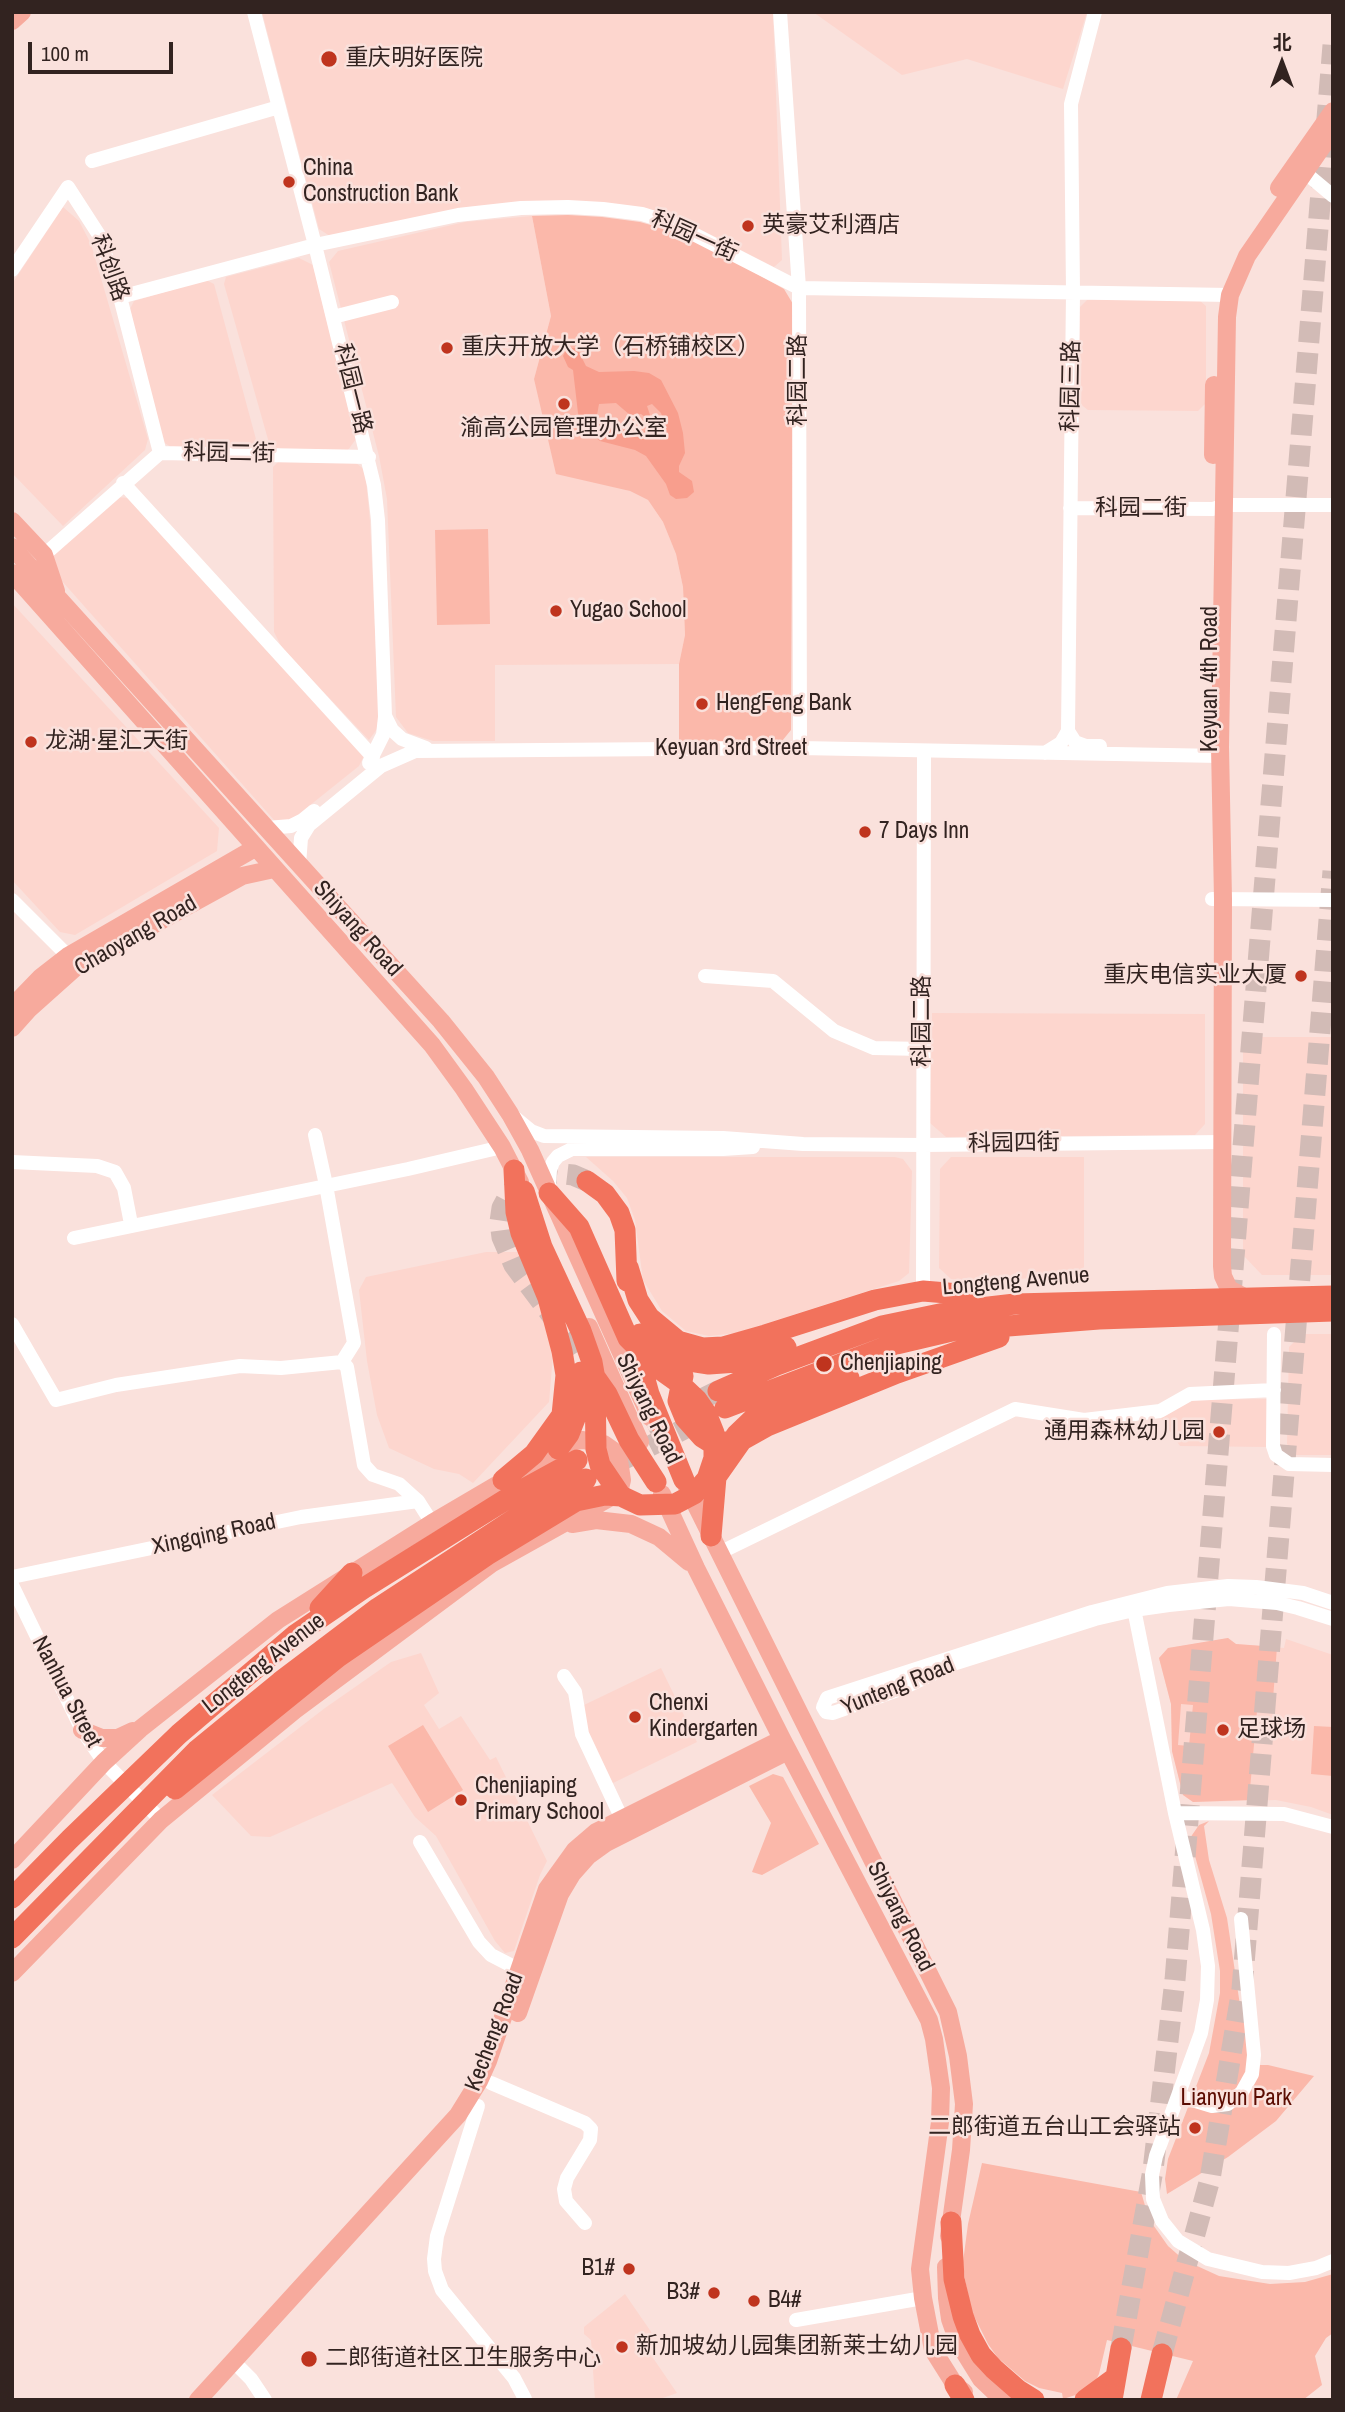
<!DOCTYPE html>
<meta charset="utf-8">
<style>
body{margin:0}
#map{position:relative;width:1345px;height:2412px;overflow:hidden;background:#fae1dc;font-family:"Archivo Narrow","Noto Sans SC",sans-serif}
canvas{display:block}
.frame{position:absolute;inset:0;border:14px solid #322320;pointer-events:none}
.north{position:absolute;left:1247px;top:28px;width:70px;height:70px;-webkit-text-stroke:5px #fae1dc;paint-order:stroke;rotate:0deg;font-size:19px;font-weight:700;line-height:28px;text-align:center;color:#322320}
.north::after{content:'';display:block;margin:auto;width:24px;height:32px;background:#322320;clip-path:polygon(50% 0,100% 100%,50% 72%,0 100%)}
.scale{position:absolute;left:28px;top:42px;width:145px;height:32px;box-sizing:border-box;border:4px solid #322320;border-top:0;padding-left:9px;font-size:21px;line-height:24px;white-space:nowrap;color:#322320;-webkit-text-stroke:5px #fae1dc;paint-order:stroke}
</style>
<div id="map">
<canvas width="1345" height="2412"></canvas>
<div class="frame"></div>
<div class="north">北</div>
<div class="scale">100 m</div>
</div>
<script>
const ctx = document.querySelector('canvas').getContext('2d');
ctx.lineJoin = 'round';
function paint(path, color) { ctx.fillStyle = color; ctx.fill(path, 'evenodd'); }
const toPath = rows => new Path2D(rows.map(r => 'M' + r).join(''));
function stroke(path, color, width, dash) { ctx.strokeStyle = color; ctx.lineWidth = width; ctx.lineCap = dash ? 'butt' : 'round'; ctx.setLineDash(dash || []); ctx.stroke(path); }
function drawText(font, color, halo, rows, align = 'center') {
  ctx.font = font + ' "Archivo Narrow","Noto Sans SC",sans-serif'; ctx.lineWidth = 5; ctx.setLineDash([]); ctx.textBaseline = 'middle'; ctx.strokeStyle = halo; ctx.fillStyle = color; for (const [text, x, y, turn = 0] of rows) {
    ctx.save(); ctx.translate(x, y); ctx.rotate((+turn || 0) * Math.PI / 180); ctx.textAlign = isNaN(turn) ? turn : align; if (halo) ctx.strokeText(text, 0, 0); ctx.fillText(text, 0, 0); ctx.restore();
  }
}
paint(toPath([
 [262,12,773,12,782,260,774,267,676,217,642,208,550,203,333,238,319,229],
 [813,12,1087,12,1063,89,967,59,902,75],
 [63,207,79,221,91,244,148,439,145,450,63,526,12,473,12,284],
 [532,216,551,316,534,379,610,485,630,491,648,500,663,522,676,554,683,587,685,635,679,664,495,665,495,741,433,741,408,733,396,717,387,499,379,456,329,262,338,251,465,222],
 [299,258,313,265,356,439,348,450,276,449,269,443,224,284,226,277],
 [206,280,214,284,257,443,253,449,171,447,163,442,130,309,134,301],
 [1087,300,1199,300,1206,306,1206,403,1198,411,1088,410,1079,403,1080,307],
 [279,461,356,463,365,470,370,521,379,714,377,729,369,740,282,648,274,632,273,467],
 [117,497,128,498,364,756,359,766,289,822,274,820,61,580,53,555],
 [12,603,219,828,217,851,75,935,60,932,12,880],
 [932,1013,1205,1014,1205,1124,1195,1135,946,1137,930,1123],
 [1243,1037,1333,1037,1333,1275,1262,1275,1243,1255],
 [586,1157,895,1157,903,1159,912,1171,909,1273,899,1281,736,1333,709,1336,686,1331,662,1311,643,1280,635,1220,627,1198,613,1181],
 [951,1157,1084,1157,1084,1274,978,1282,951,1279,939,1268,940,1169],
 [486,1252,520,1252,544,1301,553,1355,549,1402,473,1483,459,1474,434,1469,389,1448,377,1415,367,1361,359,1290,366,1277],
 [1302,1334,1333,1334,1333,1455,1295,1455,1287,1444,1289,1347],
 [1268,1399,1267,1447,1180,1446,1161,1418,1193,1400],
 [1228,1638,1236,1644,1284,1648,1286,1639,1333,1655,1333,1815,1311,1807,1276,1800,1193,1802,1183,1795,1172,1751,1171,1704,1159,1658,1168,1648],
 [421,1653,439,1693,424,1705,439,1729,461,1716,490,1760,496,1757,547,1861,540,1875,514,1951,505,1953,495,1941,436,1836,415,1817,392,1783,270,1837,251,1836,212,1795,325,1708,391,1662],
 [661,1668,697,1742,611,1784,587,1730,584,1705],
 [625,2294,656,2339,651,2355,677,2393,657,2400,595,2400,591,2340,584,2334,584,2327]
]), '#fdd6ce');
paint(toPath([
 [568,215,602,217,640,222,672,231,707,246,784,289,793,304,791,730,782,741,679,741,679,664,685,635,683,587,676,554,663,522,648,500,630,491,556,474,534,379,551,316,532,216],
 [488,529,490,624,437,625,435,530],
 [1228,1638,1236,1644,1277,1647,1272,1712,1257,1711,1249,1800,1193,1802,1183,1795,1172,1751,1171,1704,1159,1658,1168,1648],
 [1181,1704,1193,1705,1189,1746,1178,1745],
 [423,1725,463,1790,428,1812,388,1746],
 [1314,1726,1333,1727,1333,1776,1311,1774],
 [773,1774,783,1777,819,1844,762,1875,752,1872,771,1823,749,1786],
 [1209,1821,1204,1826,1209,1860,1227,1918,1241,2012,1256,2012,1259,2065,1268,2065,1314,2076,1276,2121,1228,2157,1167,2194,1165,2179,1168,2159,1209,2053,1220,1993,1220,1971,1211,1914,1190,1838,1199,1825],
 [982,2163,1141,2192,1149,2219,1168,2246,1184,2260,1219,2276,1270,2284,1305,2282,1333,2274,1333,2333,1326,2338,1315,2356,1322,2385,1303,2400,1176,2400,1193,2361,1107,2340,1099,2374,1095,2382,1082,2393,1063,2399,1062,2393,1039,2388,1025,2381,998,2358,988,2344,972,2312,965,2280,963,2262,968,2224]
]), '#fbb8aa');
paint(toPath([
 [567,348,577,348,586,366,599,372,634,371,649,373,661,380,678,413,683,433,685,453,679,466,679,472,692,481,694,492,687,498,676,499,670,495,666,484,646,456,635,450,600,441,581,425,578,413,573,370,568,367,563,356],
 [616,403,630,415,641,414,649,420,650,415,647,406,652,404,661,413,665,424,661,433,651,428,648,424,644,432,636,435,623,434,619,429,600,425,597,415,599,404]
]), '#f89e8d');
stroke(toPath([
 [587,1181,573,1175,556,1173,537,1175,523,1181,510,1193,502,1208,500,1222,502,1237,514,1265,573,1344,587,1367],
 [591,1453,718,1391],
 [622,1460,706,1418],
 [1121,2348,1153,2170,1175,1980,1333,45],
 [1162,2354,1210,2179,1242,1989,1333,871]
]), '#d2bbb6', 21, [21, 10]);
stroke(toPath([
 [254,12,315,245,374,485,378,520,385,716,392,730,402,739,426,748],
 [780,12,799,288,800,748],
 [92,161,279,107],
 [1296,165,1333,196],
 [12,270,68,187,99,235,120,297,160,453],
 [120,297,315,245,458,215,521,208,568,207,603,209,642,214,674,224,799,288,1230,295],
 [333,317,392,302],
 [123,483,373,757],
 [1070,508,1213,509,1224,505,1333,505],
 [44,555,160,453,369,457],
 [1068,731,1075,742,1086,746,1100,746],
 [1045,753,1061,743,1068,731,1073,292,1071,104,1095,12],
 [369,763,383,735,385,717],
 [267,828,291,826,303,820,314,811],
 [299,865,301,838,309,825,381,766,415,751,800,748,1220,756],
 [1212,899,1333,900],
 [12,900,68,956],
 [705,976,773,981,834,1031,874,1048,923,1049],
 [514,1117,531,1131,544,1136,723,1138,803,1144,923,1145,1224,1142],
 [315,1135,326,1185,354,1343,342,1362],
 [12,1162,97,1166,115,1172,124,1188,131,1224],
 [549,1188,550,1170,553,1162,558,1156,572,1149,723,1149,753,1147],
 [74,1238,408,1169,502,1147],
 [923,1291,924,751],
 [12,1324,56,1400,116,1385,240,1366,281,1368,342,1362,347,1367,364,1465,373,1475,399,1484,410,1494,418,1501,432,1523],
 [1274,1334,1273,1446,1276,1455,1289,1464,1333,1465],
 [719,1553,1015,1409,1084,1420,1160,1411,1190,1394,1274,1390],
 [12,1577,301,1517,418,1501],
 [12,1585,82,1730,104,1762,161,1820],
 [1333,1603,1303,1593,1256,1587,1228,1586,1167,1593,1092,1612,827,1698,823,1707,826,1712,833,1713,901,1689,956,1663,1095,1619,1134,1610,1169,1605,1229,1599,1277,1603,1298,1608,1333,1619],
 [1133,1604,1175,1813,1203,1930,1208,1966,1207,2000,1201,2033,1156,2156,1152,2175,1153,2199,1162,2221,1178,2241,1208,2259,1262,2272,1289,2273,1316,2268,1333,2261],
 [564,1676,575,1692,582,1734,622,1819],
 [1175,1813,1284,1814,1333,1827],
 [420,1842,479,1942,491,1955,520,1970],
 [491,2083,585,2123,591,2129,590,2140,567,2178,564,2189,566,2201,585,2223],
 [1179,2096,1212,2106,1228,2104,1242,2092,1252,2074,1254,2055,1241,1919],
 [478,2106,437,2236,434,2259,435,2271,442,2290,514,2378,525,2399],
 [796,2320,923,2298],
 [240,2368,251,2379,265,2400]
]), '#fff', 14);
stroke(toPath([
 [12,21,22,12],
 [1279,188,1333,111],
 [1213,455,1214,385],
 [12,521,44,555,56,591],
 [12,547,441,1021,486,1077,510,1114,530,1150,650,1417],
 [12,573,432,1045,464,1089,502,1147,520,1182],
 [12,1007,41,977,68,956,255,848],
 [12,1028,29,1009,76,967,242,876,274,869],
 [1246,1298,1229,1289,1223,1276,1222,1266,1223,899,1220,747,1227,317,1230,295,1247,256,1333,131],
 [589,1327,640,1442],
 [686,1485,948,2012,958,2056,964,2104,961,2150,949,2236],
 [662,1494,696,1568,782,1739,929,2020,934,2039,941,2088,940,2122,920,2269,923,2298,933,2350,955,2385,964,2392],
 [572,1524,596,1520,631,1524,659,1537,689,1562],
 [82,1730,102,1738,118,1738,133,1731],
 [12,1860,104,1762,140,1729,278,1620,432,1523,558,1449,574,1441,583,1440,604,1444,614,1451,619,1460,622,1480,620,1488,613,1496,491,1564,295,1710,161,1820,12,1973],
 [518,2013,560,1894,572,1874,588,1856,606,1843,788,1751],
 [946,2267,947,2298,950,2319,958,2342,981,2379,1003,2400],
 [198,2400,458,2115,479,2081,488,2061,547,1889,575,1850,596,1832,782,1739]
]), '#f7aa9d', 18);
stroke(toPath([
 [587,1181,605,1194,619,1213,625,1230,627,1281],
 [524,1191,542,1247,581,1331,592,1362,595,1379,596,1449,600,1465,621,1496,640,1505,675,1504,694,1494,707,1479,714,1458,714,1433,706,1413,697,1400,679,1383,658,1368,628,1338,579,1227,549,1193],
 [628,1267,638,1300,649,1317,678,1341,703,1348,723,1347,765,1335,875,1300,923,1291,971,1295],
 [640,1334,653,1347,683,1360,709,1364,737,1362,786,1347],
 [636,1347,649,1394,684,1480],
 [712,1357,765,1335],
 [683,1376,678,1401,685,1418,702,1437,710,1442,731,1442,742,1440,767,1426,897,1373,999,1337],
 [595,1377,607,1394,629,1440,656,1482],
 [718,1391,777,1365,882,1326,954,1311,1015,1304,1333,1296],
 [725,1408,888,1346,956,1330,1099,1319,1333,1311],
 [736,1435,760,1412,849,1378],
 [558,1449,569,1434,580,1406,581,1372],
 [503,1480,534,1454,562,1415,566,1375,562,1351,548,1298,521,1233,516,1212,514,1170],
 [711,1536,716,1477,742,1440],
 [320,1608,352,1573],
 [175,1789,338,1657,487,1555,576,1501,605,1495,621,1496],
 [12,1898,70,1839,179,1734,295,1635,364,1588,513,1495,577,1460],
 [12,1938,197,1750,280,1682,378,1608,522,1514,586,1479],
 [951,2222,954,2279,963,2316,970,2335,981,2355,994,2369,1018,2390,1034,2400],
 [955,2385,964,2400],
 [1085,2400,1115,2378],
 [1112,2400,1121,2348],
 [1151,2400,1162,2354]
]), '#f2725c', 21);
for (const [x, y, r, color] of [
 [329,59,9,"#bf341e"],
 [289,182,7,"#bf341e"],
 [748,226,7,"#bf341e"],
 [447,348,7,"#bf341e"],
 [564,404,7,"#bf341e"],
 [556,611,7,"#bf341e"],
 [702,704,7,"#bf341e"],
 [31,742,7,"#bf341e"],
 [865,832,7,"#bf341e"],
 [1301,976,7,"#bf341e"],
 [824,1364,9,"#bf341e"],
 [1219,1432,7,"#bf341e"],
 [635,1717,7,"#bf341e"],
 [1223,1730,7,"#bf341e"],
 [461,1800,7,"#bf341e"],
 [1195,2128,7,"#bf341e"],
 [629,2269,7,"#bf341e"],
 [714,2293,7,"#bf341e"],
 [754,2301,7,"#bf341e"],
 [622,2347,7,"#bf341e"],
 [309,2359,9,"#bf341e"]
]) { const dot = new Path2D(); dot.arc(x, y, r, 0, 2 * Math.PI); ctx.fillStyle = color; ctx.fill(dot); stroke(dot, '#fae1dc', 2.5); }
drawText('23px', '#322320', '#fae1dc', [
 ["重庆明好医院",345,59],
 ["China",303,169],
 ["Construction Bank",303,195],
 ["英豪艾利酒店",762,226],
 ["重庆开放大学（石桥铺校区）",461,348],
 ["渝高公园管理办公室",564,429,"center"],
 ["Yugao School",570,611],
 ["HengFeng Bank",716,704],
 ["龙湖·星汇天街",45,742],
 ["7 Days Inn",879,832],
 ["重庆电信实业大厦",1287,976,"right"],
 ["Chenjiaping",840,1364],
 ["通用森林幼儿园",1205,1432,"right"],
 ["Chenxi",649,1704],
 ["Kindergarten",649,1730],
 ["足球场",1237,1730],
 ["Chenjiaping",475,1787],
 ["Primary School",475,1813],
 ["二郎街道五台山工会驿站",1181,2128,"right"],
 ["B1#",615,2269,"right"],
 ["B3#",700,2293,"right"],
 ["B4#",768,2301],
 ["新加坡幼儿园集团新莱士幼儿园",636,2347],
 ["二郎街道社区卫生服务中心",325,2359]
], 'left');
drawText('23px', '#322320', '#fae1dc', [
 ["科园一街",694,237,24],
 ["科创路",109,268,70],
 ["科园二路",799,380,-90],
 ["科园三路",1072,386,-89],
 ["科园一路",352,389,76],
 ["科园二街",229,454,1],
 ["科园二街",1141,509],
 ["Keyuan 4th Road",1211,679,-90],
 ["Keyuan 3rd Street",731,749],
 ["Shiyang Road",357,929,48],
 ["Chaoyang Road",136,936,-30],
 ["科园二路",923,1021,-90],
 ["科园四街",1014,1144,-1],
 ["Longteng Avenue",1016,1282,-5],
 ["Shiyang Road",648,1409,64],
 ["Xingqing Road",214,1535,-12],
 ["Longteng Avenue",264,1664,-38],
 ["Yunteng Road",898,1687,-22],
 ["Nanhua Street",66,1692,62],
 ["Shiyang Road",900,1917,63],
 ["Kecheng Road",495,2032,-69]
]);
drawText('23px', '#5b0c02', '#fae1dc', [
 ["Lianyun Park",1236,2099]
]);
</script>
